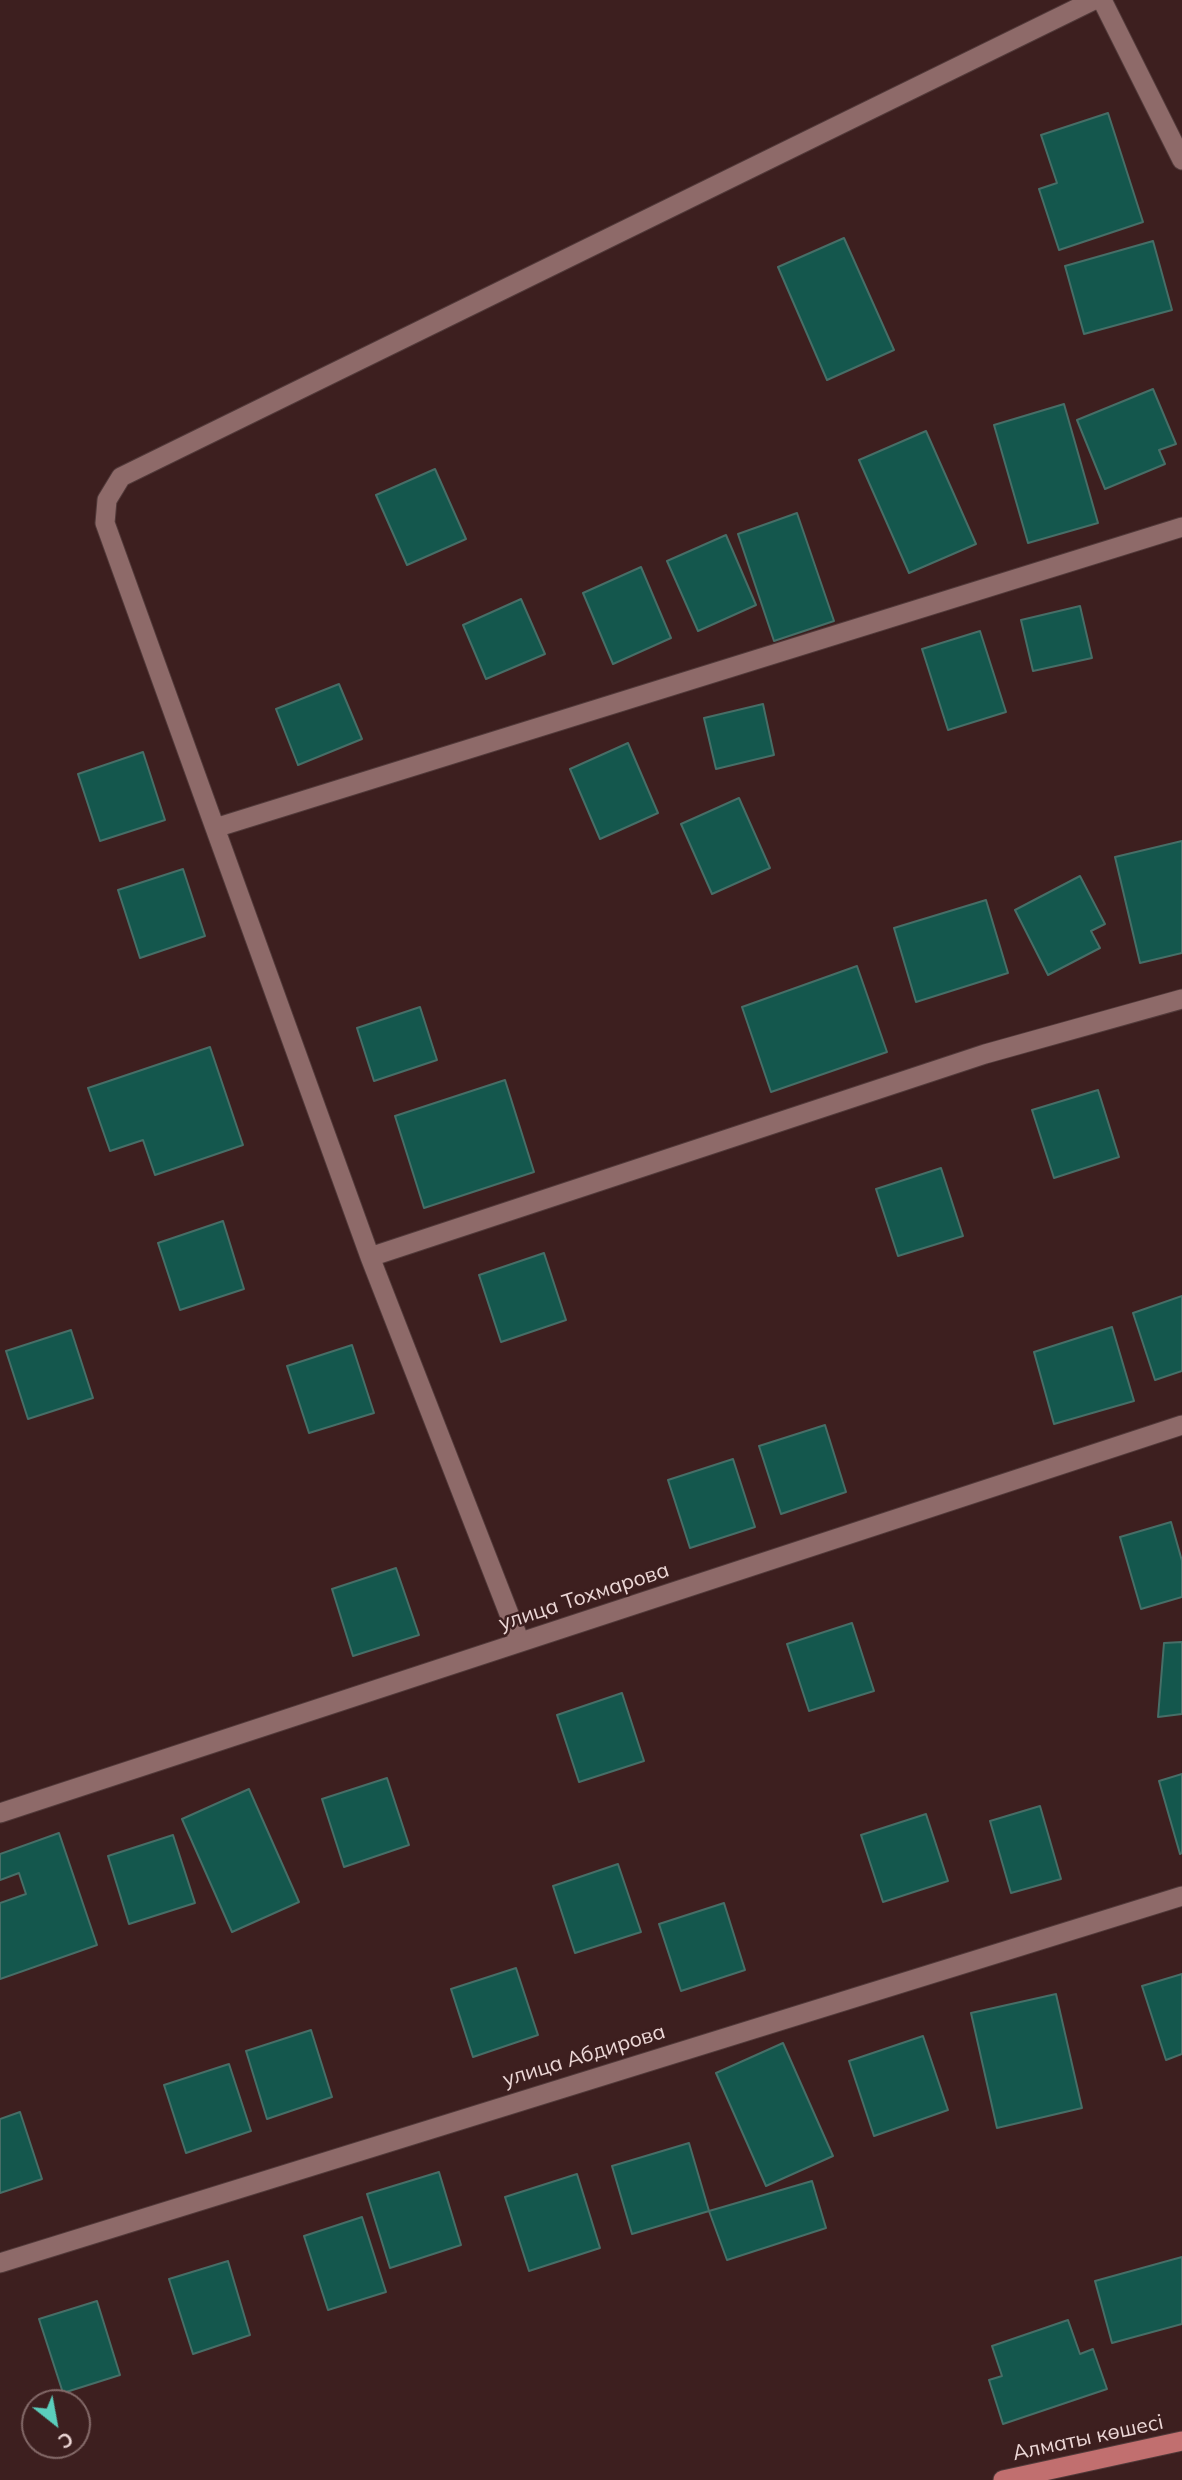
<!DOCTYPE html>
<meta charset="utf-8">
<style>
body{margin:0}
#map{position:relative;width:1182px;height:2480px;overflow:hidden;background:#3d1f1f;font-family:Mulish,sans-serif}
canvas{display:block}
.north{position:absolute;left:21px;top:2389px;width:70px;height:70px;box-sizing:border-box;background:#3d1f1f;border:2px solid #836968;border-radius:50%;rotate:149deg;font-size:19px;font-weight:700;line-height:28px;text-align:center;color:#ecd7d6}
.north::after{content:'';display:block;margin:auto;width:24px;height:32px;background:#5bcebc;clip-path:polygon(50% 0,100% 100%,50% 72%,0 100%)}
</style>
<div id="map">
<canvas width="1182" height="2480"></canvas>
<div class="north">С</div>
</div>
<script>
const ctx = document.querySelector('canvas').getContext('2d');
ctx.lineJoin = 'round';
function paint(path, color) { ctx.fillStyle = color; ctx.fill(path, 'evenodd'); }
const toPath = rows => new Path2D(rows.map(r => 'M' + r).join(''));
function stroke(path, color, width, dash) { ctx.strokeStyle = color; ctx.lineWidth = width; ctx.lineCap = dash ? 'butt' : 'round'; ctx.setLineDash(dash || []); ctx.stroke(path); }
function drawText(font, color, halo, rows, align = 'center') {
  ctx.font = font + ' Mulish,sans-serif'; ctx.lineWidth = 5; ctx.setLineDash([]); ctx.textBaseline = 'middle'; ctx.strokeStyle = halo; ctx.fillStyle = color; for (const [text, x, y, turn = 0] of rows) {
    ctx.save(); ctx.translate(x, y); ctx.rotate((+turn || 0) * Math.PI / 180); ctx.textAlign = isNaN(turn) ? turn : align; if (halo) ctx.strokeText(text, 0, 0); ctx.fillText(text, 0, 0); ctx.restore();
  }
}
const building = toPath([
 [1108,113,1143,222,1059,250,1039,189,1057,183,1041,135,1108,113],
 [844,238,894,350,827,380,778,267,844,238],
 [1153,241,1172,310,1084,334,1065,266,1153,241],
 [1153,389,1176,444,1159,450,1165,464,1105,489,1077,420,1153,389],
 [1064,404,1098,523,1028,543,994,425,1064,404],
 [926,431,976,544,909,573,859,460,926,431],
 [435,469,466,539,407,565,376,495,435,469],
 [797,513,834,621,774,641,738,534,797,513],
 [726,535,756,605,698,631,667,561,726,535],
 [641,567,671,638,613,664,583,593,641,567],
 [521,599,545,654,486,679,463,625,521,599],
 [1080,606,1092,658,1033,671,1021,620,1080,606],
 [980,631,1006,712,948,730,922,649,980,631],
 [339,684,362,739,298,765,276,709,339,684],
 [763,704,774,755,716,769,704,718,763,704],
 [628,743,658,813,600,839,570,769,628,743],
 [143,752,165,820,100,841,78,774,143,752],
 [739,798,770,868,712,894,681,824,739,798],
 [1182,841,1182,953,1140,963,1115,857,1182,841],
 [183,869,205,936,140,958,118,890,183,869],
 [1080,876,1105,924,1091,931,1100,948,1048,975,1015,910,1080,876],
 [986,900,1008,973,916,1002,894,928,986,900],
 [857,966,887,1052,771,1092,742,1007,857,966],
 [420,1007,437,1060,374,1081,357,1028,420,1007],
 [210,1047,243,1145,155,1175,143,1140,110,1151,88,1088,210,1047],
 [505,1080,534,1172,424,1208,395,1116,505,1080],
 [1098,1090,1119,1157,1054,1178,1032,1110,1098,1090],
 [941,1168,963,1236,898,1256,876,1189,941,1168],
 [223,1221,244,1289,180,1310,158,1243,223,1221],
 [544,1253,566,1320,501,1342,479,1275,544,1253],
 [1182,1296,1182,1371,1155,1380,1133,1313,1182,1296],
 [1112,1327,1134,1401,1054,1424,1034,1352,1112,1327],
 [71,1330,93,1398,28,1419,6,1351,71,1330],
 [352,1345,374,1413,309,1433,287,1366,352,1345],
 [825,1425,846,1492,781,1514,759,1446,825,1425],
 [733,1459,755,1527,690,1548,668,1480,733,1459],
 [1171,1522,1182,1561,1182,1597,1141,1609,1120,1537,1171,1522],
 [396,1568,419,1635,353,1656,332,1589,396,1568],
 [852,1623,874,1691,809,1711,787,1644,852,1623],
 [1182,1642,1182,1714,1158,1717,1164,1643,1182,1642],
 [622,1693,644,1761,579,1782,557,1715,622,1693],
 [1182,1774,1182,1853,1180,1854,1159,1781,1182,1774],
 [387,1778,409,1845,344,1867,322,1799,387,1778],
 [249,1789,299,1902,232,1932,182,1819,249,1789],
 [1040,1806,1061,1879,1011,1893,990,1821,1040,1806],
 [926,1814,948,1881,883,1902,861,1835,926,1814],
 [59,1833,97,1945,0,1979,0,1903,26,1894,19,1873,0,1880,0,1854,59,1833],
 [173,1835,195,1903,129,1924,108,1856,173,1835],
 [618,1864,641,1932,575,1953,553,1886,618,1864],
 [724,1903,745,1970,681,1991,659,1924,724,1903],
 [516,1968,538,2035,473,2057,451,1989,516,1968],
 [1182,1974,1182,2054,1166,2060,1142,1986,1182,1974],
 [1056,1994,1082,2108,997,2128,971,2013,1056,1994],
 [311,2030,332,2097,267,2119,246,2051,311,2030],
 [923,2036,948,2110,874,2136,849,2061,923,2036],
 [783,2043,833,2156,766,2186,716,2073,783,2043],
 [229,2064,251,2131,186,2153,164,2085,229,2064],
 [20,2112,42,2179,0,2193,0,2119,20,2112],
 [689,2143,709,2211,632,2234,612,2166,689,2143],
 [439,2172,461,2245,390,2268,367,2194,439,2172],
 [577,2174,600,2248,529,2271,505,2197,577,2174],
 [812,2181,826,2228,727,2260,709,2211,812,2181],
 [362,2217,386,2292,328,2310,304,2236,362,2217],
 [1182,2257,1182,2324,1112,2343,1095,2281,1182,2257],
 [228,2261,250,2335,193,2354,169,2279,228,2261],
 [97,2301,120,2375,63,2393,39,2319,97,2301],
 [1068,2320,1080,2354,1093,2349,1107,2389,1003,2424,989,2380,1002,2376,992,2346,1068,2320]
]);
paint(building, '#14574d');
stroke(building, '#476e67', 2);
const minor = toPath([
 [1102,0,1182,160],
 [215,828,1182,527],
 [370,1257,985,1054,1182,999],
 [520,1642,370,1257,215,828,105,523,107,500,121,477,1094,0],
 [0,1813,1182,1425],
 [0,2263,1182,1896]
]);
const primary = toPath([
 [1003,2480,1182,2441]
]);
stroke(minor, '#523a3a', 21);
stroke(primary, '#523a3a', 21);
stroke(minor, '#8e6a69', 19);
stroke(primary, '#c16f6f', 19);
drawText('21px', '#ecd7d6', '#3d1f1f', [
 ["улица Тохмарова",584,1597,-18],
 ["улица Абдирова",584,2056,-17],
 ["Алматы көшесі",1088,2438,-12]
]);
</script>
